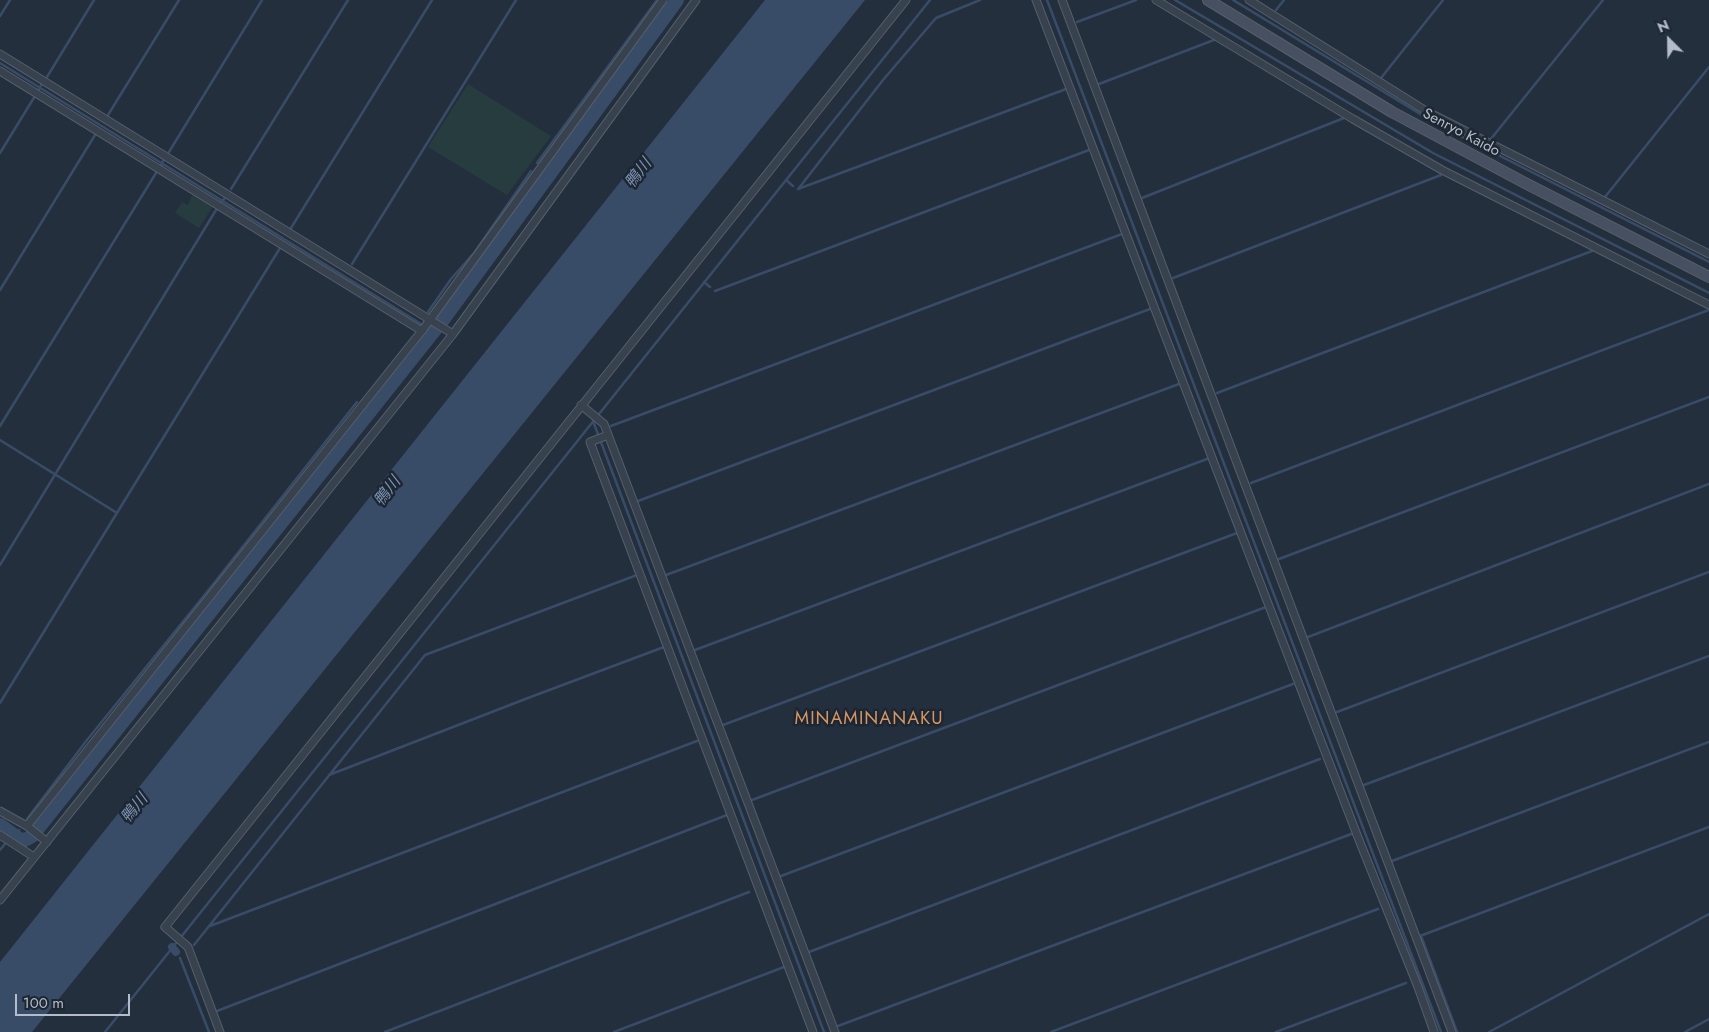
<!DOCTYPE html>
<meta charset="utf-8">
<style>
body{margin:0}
#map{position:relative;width:1709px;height:1032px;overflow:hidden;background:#242f3e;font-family:Jost,sans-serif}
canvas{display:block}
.north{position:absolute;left:1644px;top:15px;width:50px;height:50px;-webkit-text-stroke:4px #1d2633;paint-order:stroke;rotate:337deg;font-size:14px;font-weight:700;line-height:20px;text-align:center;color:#b4bcc9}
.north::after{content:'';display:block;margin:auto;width:18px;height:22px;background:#b4bcc9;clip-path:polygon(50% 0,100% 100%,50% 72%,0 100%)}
.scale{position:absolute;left:15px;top:994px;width:115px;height:22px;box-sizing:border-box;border:2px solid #b4bcc9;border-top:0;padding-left:6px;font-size:15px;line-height:18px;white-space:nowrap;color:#b4bcc9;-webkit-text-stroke:4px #1d2633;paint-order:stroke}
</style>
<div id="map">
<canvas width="1709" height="1032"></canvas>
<div class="north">N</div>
<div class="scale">100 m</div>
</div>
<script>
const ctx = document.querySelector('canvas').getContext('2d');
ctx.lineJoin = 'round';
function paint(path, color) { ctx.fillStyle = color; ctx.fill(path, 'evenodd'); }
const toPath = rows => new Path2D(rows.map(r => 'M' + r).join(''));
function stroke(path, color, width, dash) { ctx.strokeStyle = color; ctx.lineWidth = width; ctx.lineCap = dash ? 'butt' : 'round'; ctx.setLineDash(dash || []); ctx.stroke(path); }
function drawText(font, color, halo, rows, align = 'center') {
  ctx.font = font + ' Jost,"Noto Sans JP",sans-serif'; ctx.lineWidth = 5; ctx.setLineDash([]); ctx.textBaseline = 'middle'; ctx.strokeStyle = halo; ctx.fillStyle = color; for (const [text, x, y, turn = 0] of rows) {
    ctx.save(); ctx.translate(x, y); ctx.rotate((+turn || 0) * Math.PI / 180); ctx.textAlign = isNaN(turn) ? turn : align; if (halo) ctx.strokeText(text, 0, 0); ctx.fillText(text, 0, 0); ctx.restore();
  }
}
paint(toPath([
 [468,84,551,136,507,195,428,147],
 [194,195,211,206,212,208,199,228,175,213,182,202,188,205,191,197]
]), '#263c3f');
paint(toPath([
 [765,0,865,0,32,1032,0,1032,0,962]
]), '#394c67');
stroke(toPath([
 [1047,0,1441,1032],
 [1175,0,1433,153,1709,293],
 [1233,0,1435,123,1709,262],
 [1276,10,1284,0],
 [0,16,10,0],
 [1077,22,1136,0],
 [0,63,434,332],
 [47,77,94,0],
 [1381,78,1443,0],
 [1099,84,1214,40],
 [38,91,41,85],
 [108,115,179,0],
 [1490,140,1603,0],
 [169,152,262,0],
 [0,153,35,96],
 [537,163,657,0],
 [161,166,163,161],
 [786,180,793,186],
 [799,188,883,80,936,18,980,0],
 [231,189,348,0],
 [798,189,1066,89],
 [1605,197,1709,67],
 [1142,198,1344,118],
 [220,203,224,199],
 [291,228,432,0],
 [352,264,516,0],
 [1173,278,1441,175],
 [704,282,710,287],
 [0,290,95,135,95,133],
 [715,291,1089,150],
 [428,312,451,279,474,253,531,171],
 [1217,393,1592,251],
 [593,421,824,1032],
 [0,426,156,173],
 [611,426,1122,234],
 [0,440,117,513],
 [1251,483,1709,310],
 [638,501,1150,309],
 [1279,559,1709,397],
 [0,565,216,210],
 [666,575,1179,384],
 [1308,637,1709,484],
 [695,650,1207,459],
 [0,703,280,248],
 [1337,712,1709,572],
 [723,725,1237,533],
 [329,775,528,698,664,647],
 [1364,785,1709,656],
 [752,800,1266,607],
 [27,819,87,740,207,592,357,402],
 [14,836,19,830],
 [10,837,12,834],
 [0,850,5,844],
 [1392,861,1709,742],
 [781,876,1293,684],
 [210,926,697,741],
 [1420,936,1709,827],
 [1421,936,1457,1032],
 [194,945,425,655,637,575],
 [809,952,1320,759],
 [180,958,209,1032],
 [217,1011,727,815],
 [838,1026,1354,833],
 [105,1032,930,0],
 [385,1032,749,892],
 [614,1032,784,967],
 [1051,1032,1378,909],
 [1276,1032,1406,983],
 [1489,1032,1709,914],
 [1685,1032,1709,1019]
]), '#394c67', 2.5);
stroke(toPath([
 [172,947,176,952]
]), '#394c67', 8);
stroke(toPath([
 [0,825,19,839,25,840,32,836,442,321,677,0]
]), '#394c67', 14);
const street = toPath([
 [1036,0,1359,840,1418,987,1434,1032],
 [1062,0,1452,1032],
 [1156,0,1353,119,1442,170,1709,305],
 [1249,0,1426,111,1709,254],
 [0,54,453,334],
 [0,71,422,331],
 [581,405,604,424,835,1032],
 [608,435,590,442,813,1032],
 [0,811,27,826,47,842],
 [27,826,424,328,663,0],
 [0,835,34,857],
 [0,900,453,334,696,0],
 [220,1032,188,947,165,927,906,0]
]);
const secondary = toPath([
 [1208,0,1392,112,1525,183,1709,277]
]);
stroke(street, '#565f6c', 9);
stroke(secondary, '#565f6c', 12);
stroke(street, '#38414e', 7);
stroke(secondary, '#465061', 10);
drawText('15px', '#b4bcc9', '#1d2633', [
 ["Senryo Kaido",1461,133,28]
]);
drawText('italic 16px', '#7c92b1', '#1d2633', [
 ["鴨川",639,174,-52],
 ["鴨川",388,492,-52],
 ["鴨川",135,809,-51]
]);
ctx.letterSpacing = '1px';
drawText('18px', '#d59563', '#1d2633', [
 ["MINAMINANAKU",869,720]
]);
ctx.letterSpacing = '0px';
</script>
